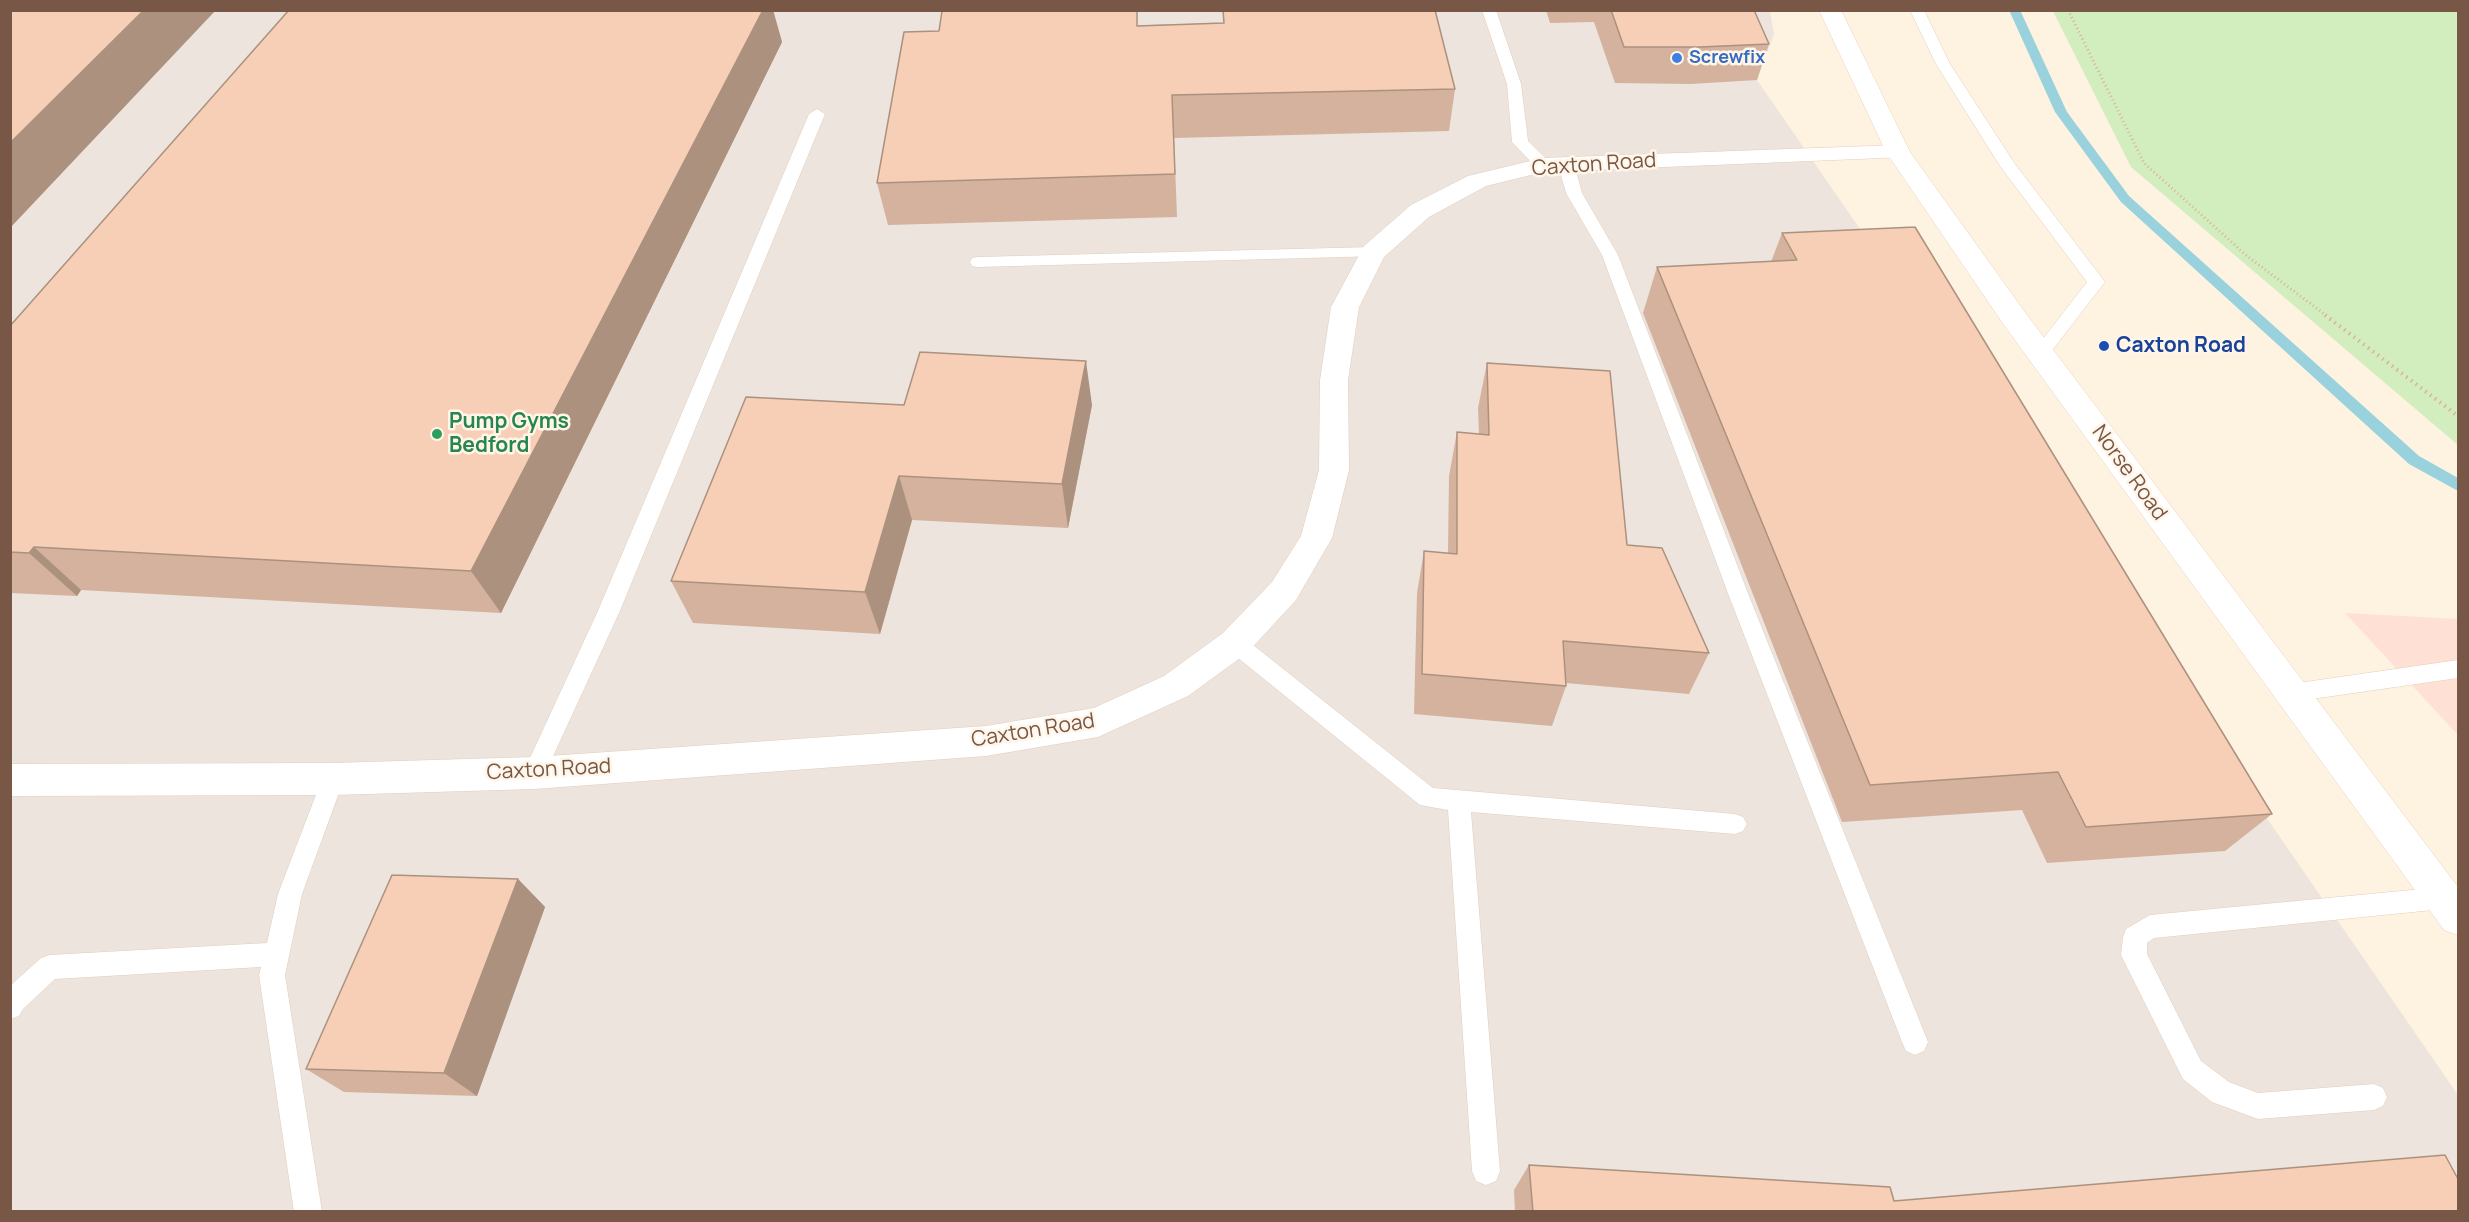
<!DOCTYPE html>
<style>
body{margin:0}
#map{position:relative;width:2469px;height:1222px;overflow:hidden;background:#fef2e1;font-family:Manrope,sans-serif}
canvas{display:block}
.frame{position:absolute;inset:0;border:12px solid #785746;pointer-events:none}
</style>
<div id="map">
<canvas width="2469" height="1222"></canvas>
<div class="frame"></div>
</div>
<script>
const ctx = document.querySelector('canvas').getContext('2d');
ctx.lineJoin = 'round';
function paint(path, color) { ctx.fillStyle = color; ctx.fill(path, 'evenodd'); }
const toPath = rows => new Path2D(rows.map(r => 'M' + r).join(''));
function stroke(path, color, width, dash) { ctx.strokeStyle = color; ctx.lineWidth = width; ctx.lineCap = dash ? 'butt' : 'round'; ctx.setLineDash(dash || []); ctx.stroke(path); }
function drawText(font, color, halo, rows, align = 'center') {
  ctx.font = font + ' Manrope,sans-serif'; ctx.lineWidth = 5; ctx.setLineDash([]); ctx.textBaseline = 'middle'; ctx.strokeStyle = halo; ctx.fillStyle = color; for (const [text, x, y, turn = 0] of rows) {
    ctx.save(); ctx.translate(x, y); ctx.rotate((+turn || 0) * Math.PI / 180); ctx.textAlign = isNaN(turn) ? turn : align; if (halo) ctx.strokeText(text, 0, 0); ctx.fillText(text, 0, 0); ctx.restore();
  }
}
paint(toPath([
 [2345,613,2458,619,2458,735]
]), '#ffe0d4');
paint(toPath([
 [10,11,1770,11,1774,34,1757,80,2458,1095,2458,1211,11,1211]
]), '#ece4dd');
paint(toPath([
 [2053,11,2458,11,2458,445,2131,167]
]), '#d2edbe');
paint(toPath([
 [2009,10,2020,10,2067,112,2129,196,2419,456,2458,478,2458,491,2409,464,2121,202,2055,112,2009,10]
]), '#99d2dc');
const lane = toPath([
 [1482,10,1496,10,1521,84,1528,141,1549,162,1551,165,1549,168,1537,168,1512,142,1507,84,1482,10],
 [1910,10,1924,10,1950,64,2015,164,2105,282,2047,357,2041,359,2035,357,2032,353,2087,282,2000,166,1936,64,1910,10],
 [817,109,825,114,619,613,542,780,534,783,526,780,523,773,597,613,809,114,817,109],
 [1566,159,1574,164,1582,193,1618,255,1749,596,1928,1042,1924,1051,1915,1055,1906,1051,1902,1042,1729,596,1602,255,1566,193,1558,164,1566,159],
 [1373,247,1379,248,1381,252,1379,256,978,267,972,266,970,262,972,258,978,257,1373,247],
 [1235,634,1243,637,1433,788,1735,814,1743,817,1747,824,1743,831,1735,834,1471,812,1500,1171,1496,1181,1486,1185,1476,1181,1472,1171,1448,810,1420,805,1227,649,1224,643,1227,637,1235,634],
 [2458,660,2458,678,2291,702,2283,699,2280,693,2283,687,2291,684,2458,660],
 [333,769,341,772,344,779,302,894,285,975,322,1212,294,1212,259,975,261,967,55,979,23,1009,19,1016,10,1019,10,986,41,958,50,955,267,943,278,894,322,779,325,772,333,769],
 [2443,887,2452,890,2455,898,2452,906,2443,909,2154,938,2147,943,2147,954,2201,1061,2229,1082,2258,1093,2374,1084,2383,1088,2387,1097,2383,1106,2374,1110,2258,1119,2212,1102,2183,1079,2121,955,2123,937,2126,929,2150,915,2443,887]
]);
const street = toPath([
 [1898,145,1907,147,1910,152,1907,157,1543,172,1486,186,1429,217,1384,257,1359,307,1348,380,1349,470,1332,538,1296,600,1247,653,1188,696,1098,737,986,756,534,789,333,795,10,796,10,764,333,763,534,757,986,726,1094,708,1164,676,1223,633,1272,582,1301,536,1319,470,1320,380,1331,307,1364,246,1411,205,1468,176,1543,158,1898,145]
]);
const secondary = toPath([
 [1819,10,1841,10,1910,152,2024,311,2458,887,2458,935,2444,930,2004,325,1886,152,1819,10]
]);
stroke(lane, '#e3cebc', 1);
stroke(street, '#e3cebc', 1);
stroke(secondary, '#ebd1bb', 1);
stroke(toPath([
 [2068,10,2144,163,2247,256,2327,316]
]), '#dbb299', 3, [1, 3]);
stroke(toPath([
 [2325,315,2458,416]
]), '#dbb299', 4, [1.5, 4.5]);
paint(lane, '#fff');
paint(street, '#fff');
paint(secondary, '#fff');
paint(toPath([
 [289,10,773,10,782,42,501,613,81,590,77,596,10,593,10,326],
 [1223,10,1455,89,1449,131,1174,138,1177,217,888,225,877,183,939,31,1223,23],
 [1546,10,1754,10,1769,44,1757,80,1690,84,1615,83,1594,22,1550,23],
 [1782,233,2272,814,2225,851,2047,863,2022,810,1842,822,1643,313,1657,267,1771,262],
 [1487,363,1709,653,1689,694,1566,683,1566,686,1552,726,1414,714,1417,593,1424,551,1448,553,1449,476,1457,432,1479,434,1478,408],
 [904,405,1092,405,1068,528,912,520,880,634,693,623,671,581],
 [518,879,545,907,477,1096,344,1092,306,1069],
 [1529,1165,1894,1201,2458,1212,1515,1212,1514,1190]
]), '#d4b29d');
paint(toPath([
 [144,10,216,10,10,228,10,143],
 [763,10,773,10,782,42,501,613,471,571],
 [1086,361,1092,405,1068,528,1062,484],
 [899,476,912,520,880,634,865,592],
 [34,547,81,590,77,596,29,553],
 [518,879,545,907,477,1096,444,1073]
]), '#ac917f');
const building = toPath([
 [10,10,144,10,10,143,10,10],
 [289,10,763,10,471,571,34,547,29,553,10,552,10,326,289,10],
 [969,10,1137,10,1137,26,1224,23,1223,10,1435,10,1455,89,1172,95,1175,174,877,183,904,32,939,31,942,11,969,10],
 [1611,10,1754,10,1769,44,1700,47,1624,47,1611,10],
 [1915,227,2272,814,2086,827,2058,772,1870,785,1657,267,1797,260,1782,233,1915,227],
 [920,352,1086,361,1062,484,899,476,865,592,671,581,746,397,904,405,920,352],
 [1487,363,1610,371,1627,545,1662,548,1709,653,1563,641,1566,686,1422,674,1424,551,1457,554,1457,432,1489,435,1487,363],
 [392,875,518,879,444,1073,306,1069,392,875],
 [2445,1155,2458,1179,2458,1212,1533,1212,1529,1165,1890,1187,1894,1201,2445,1155]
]);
paint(building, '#f6cfb6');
stroke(building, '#ac917f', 1.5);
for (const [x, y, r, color] of [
 [1677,58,6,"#3f7fe0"],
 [2104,346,6,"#1a4fb4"],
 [437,434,6,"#2e9e5b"]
]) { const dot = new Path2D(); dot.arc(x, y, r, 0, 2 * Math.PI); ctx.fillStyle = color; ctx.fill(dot); stroke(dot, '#fff6e9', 2); }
drawText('bold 18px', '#366cbe', '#fff6e9', [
 ["Screwfix",1689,58]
], 'left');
drawText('21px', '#785746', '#fff6e9', [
 ["Caxton Road",1594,165,-4],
 ["Norse Road",2129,473,54],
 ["Caxton Road",1033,731,-9],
 ["Caxton Road",549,770,-3]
]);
drawText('bold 21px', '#164399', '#fff6e9', [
 ["Caxton Road",2116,346]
], 'left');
drawText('bold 21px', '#27864d', '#fff6e9', [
 ["Pump Gyms",449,422],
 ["Bedford",449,446]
], 'left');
</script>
